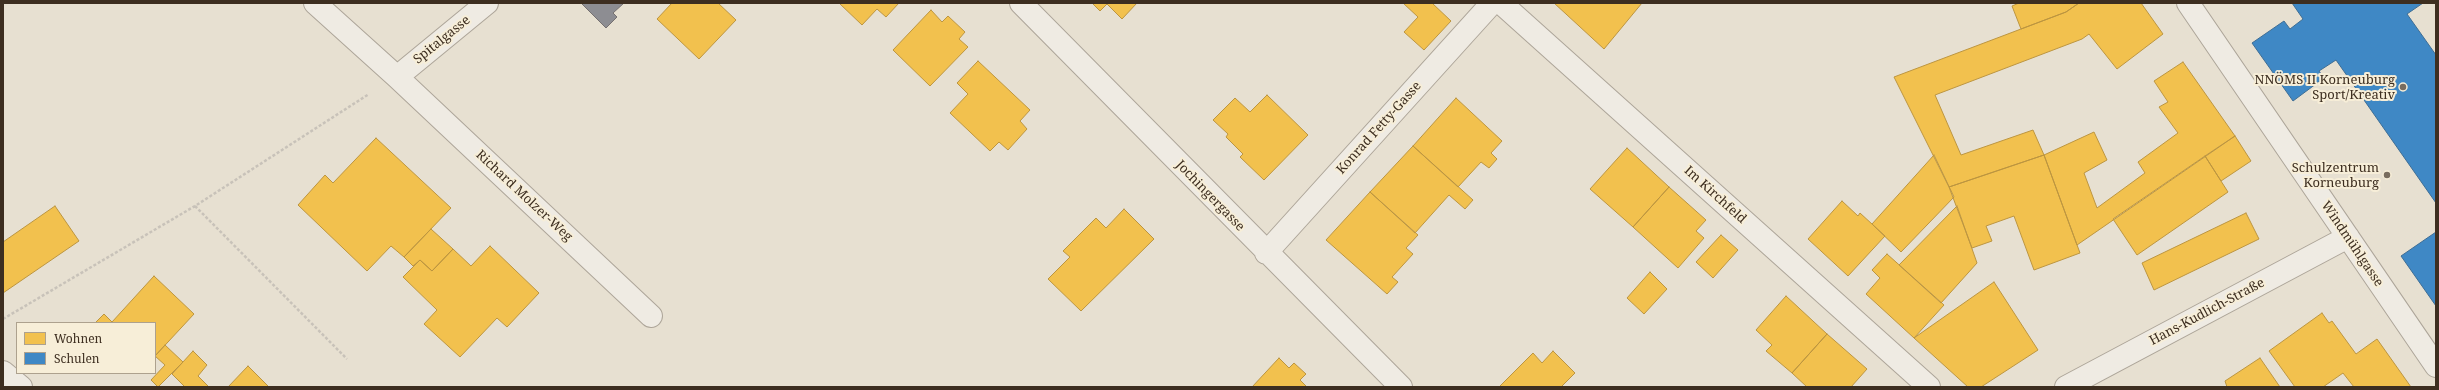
<!DOCTYPE html>
<meta charset="utf-8">
<style>
body{margin:0}
#map{position:relative;width:2439px;height:390px;overflow:hidden;background:#e7e0d1;font-family:"Noto Serif",serif}
canvas{display:block}
.frame{position:absolute;inset:0;border:4px solid #3d2e20;pointer-events:none}
.legend{position:absolute;left:16px;top:322px;width:140px;height:52px;box-sizing:border-box;background:#f7eed8;border:1px solid #ada18e;margin:0;padding:5px 7px;list-style:none;font-size:12px;color:#3d2e20}
.legend li{display:flex;align-items:center;gap:8px;height:20px}
.legend b{width:20px;border:1px solid #ada18e}
</style>
<div id="map">
<canvas width="2439" height="390"></canvas>
<div class="frame"></div>
<ul class="legend">
<li><b style="height:11px;background:#f2c14e"></b>Wohnen</li>
<li><b style="height:11px;background:#3f88c5"></b>Schulen</li>
</ul>
</div>
<script>
const ctx = document.querySelector('canvas').getContext('2d');
ctx.lineJoin = 'round';
function paint(path, color) { ctx.fillStyle = color; ctx.fill(path, 'evenodd'); }
const toPath = rows => new Path2D(rows.map(r => 'M' + r).join(''));
function stroke(path, color, width, dash) { ctx.strokeStyle = color; ctx.lineWidth = width; ctx.lineCap = dash ? 'butt' : 'round'; ctx.setLineDash(dash || []); ctx.stroke(path); }
function drawText(font, color, halo, rows, align = 'center') {
  ctx.font = font + ' "Noto Serif",serif'; ctx.lineWidth = 4; ctx.setLineDash([]); ctx.textBaseline = 'middle'; ctx.strokeStyle = halo; ctx.fillStyle = color; for (const [text, x, y, turn = 0] of rows) {
    ctx.save(); ctx.translate(x, y); ctx.rotate((+turn || 0) * Math.PI / 180); ctx.textAlign = isNaN(turn) ? turn : align; if (halo) ctx.strokeText(text, 0, 0); ctx.fillText(text, 0, 0); ctx.restore();
  }
}
const homes = toPath([
 [672,3,718,3,736,20,699,59,657,19,672,3],
 [839,3,899,3,886,17,877,9,862,25,839,3],
 [1092,3,1137,3,1122,19,1107,4,1100,11,1092,3],
 [1403,3,1432,3,1451,21,1424,50,1404,32,1418,17,1403,3],
 [1554,3,1642,3,1604,49,1554,3],
 [2019,3,2079,3,2066,12,2021,29,2012,6,2019,3],
 [2079,3,2141,3,2163,34,2117,69,2089,34,2082,39,1935,95,1961,155,2033,130,2044,155,1949,187,1894,77,2066,12,2079,3],
 [931,10,942,22,948,16,965,32,959,39,968,47,930,86,893,50,931,10],
 [978,61,1030,110,1020,121,1027,129,1008,150,999,142,990,151,950,113,968,94,957,83,978,61],
 [2183,62,2235,136,2077,245,2044,155,2094,132,2107,160,2084,173,2097,208,2145,173,2138,162,2178,133,2159,107,2168,102,2154,81,2183,62],
 [1267,95,1308,135,1264,180,1240,157,1243,154,1226,137,1228,134,1213,120,1235,98,1250,112,1267,95],
 [1456,98,1502,141,1491,153,1497,159,1489,168,1481,162,1458,187,1413,146,1456,98],
 [2235,136,2251,161,2221,181,2205,156,2235,136],
 [376,138,451,208,404,257,391,246,367,271,298,205,325,175,333,183,376,138],
 [1413,146,1473,200,1465,209,1449,195,1415,233,1370,192,1413,146],
 [1627,148,1669,187,1633,227,1590,189,1627,148],
 [1934,155,1954,197,1901,252,1872,224,1934,155],
 [2044,155,2080,253,2034,270,2014,216,1986,226,1992,241,1972,248,1949,187,2044,155],
 [2205,156,2228,192,2137,255,2113,219,2205,156],
 [1669,187,1706,220,1696,231,1704,238,1678,268,1633,227,1669,187],
 [1370,192,1418,235,1406,248,1413,254,1392,277,1398,282,1387,294,1326,240,1370,192],
 [1842,201,1858,216,1860,213,1885,236,1848,276,1808,239,1842,201],
 [55,206,79,241,3,293,3,242,55,206],
 [1957,206,1977,263,1941,303,1899,265,1957,206],
 [1124,209,1154,239,1081,311,1048,279,1070,257,1063,251,1096,218,1106,228,1124,209],
 [2246,213,2259,239,2154,290,2142,263,2246,213],
 [431,229,453,249,432,271,420,260,413,266,404,257,431,229],
 [1721,235,1738,250,1713,278,1696,262,1721,235],
 [490,246,539,293,507,327,497,318,460,357,424,324,437,310,403,277,420,260,432,271,453,249,471,266,490,246],
 [1887,254,1944,305,1914,338,1866,294,1880,278,1872,270,1887,254],
 [1650,272,1667,289,1644,314,1627,298,1650,272],
 [154,276,194,314,155,356,155,323,95,323,104,314,112,322,154,276],
 [1994,282,2038,350,1981,387,1968,387,1914,338,1994,282],
 [1786,296,1827,334,1792,373,1766,351,1772,345,1756,330,1786,296],
 [2322,313,2329,323,2332,321,2356,354,2377,339,2411,387,2354,387,2343,373,2323,387,2295,387,2269,351,2322,313],
 [1827,334,1867,369,1851,387,1807,387,1792,373,1827,334],
 [165,345,183,362,158,387,151,380,165,365,155,356,165,345],
 [193,351,207,365,198,376,209,387,185,387,172,374,193,351],
 [1553,351,1575,373,1561,387,1499,387,1533,353,1542,363,1553,351],
 [1279,358,1289,368,1294,363,1306,374,1300,380,1307,387,1252,387,1279,358],
 [2260,358,2280,387,2227,387,2225,381,2260,358],
 [248,366,269,387,228,387,248,366]
]);
paint(homes, '#f2c14e');
stroke(homes, '#bc9540', 1);
const schools = toPath([
 [2292,3,2423,3,2407,14,2436,55,2436,203,2336,60,2319,71,2324,78,2293,101,2252,43,2284,21,2290,29,2303,19,2292,3],
 [2436,232,2436,306,2401,256,2436,232]
]);
paint(schools, '#3f88c5');
stroke(schools, '#3e6d94', 1);
const industry = toPath([
 [581,3,624,3,613,13,617,17,606,28,581,3]
]);
paint(industry, '#8d8d92');
stroke(industry, '#757070', 1);
const minor = toPath([
 [315,3,397,77,651,316],
 [1021,3,1401,387],
 [1501,3,1929,387],
 [2188,3,2436,366],
 [397,77,487,3],
 [1266,253,1492,3],
 [3,372,21,387],
 [2066,387,2348,237]
]);
stroke(minor, '#ada599', 24);
stroke(toPath([
 [195,206,347,359],
 [3,319,195,206,369,94]
]), '#c8c2b9', 2.5, [3, 2]);
stroke(minor, '#efebe3', 22);
for (const [x, y, r, color] of [
 [2403,87,4,"#786c5e"],
 [2387,175,4,"#786c5e"]
]) { const dot = new Path2D(); dot.arc(x, y, r, 0, 2 * Math.PI); ctx.fillStyle = color; ctx.fill(dot); stroke(dot, '#f7eed8', 1.5); }
drawText('13px', '#3d2e20', '#f7eed8', [
 ["Spitalgasse",442,40,-39],
 ["Konrad Fetty-Gasse",1379,128,-48],
 ["Im Kirchfeld",1715,195,42],
 ["Richard Molzer-Weg",524,196,43],
 ["Jochingergasse",1210,196,46],
 ["Windmühlgasse",2352,244,56],
 ["Hans-Kudlich-Straße",2207,312,-28]
]);
drawText('13px', '#3d2e20', '#f7eed8', [
 ["NNÖMS II Korneuburg",2395,80],
 ["Sport/Kreativ",2395,95],
 ["Schulzentrum",2379,168],
 ["Korneuburg",2379,183]
], 'right');
</script>
